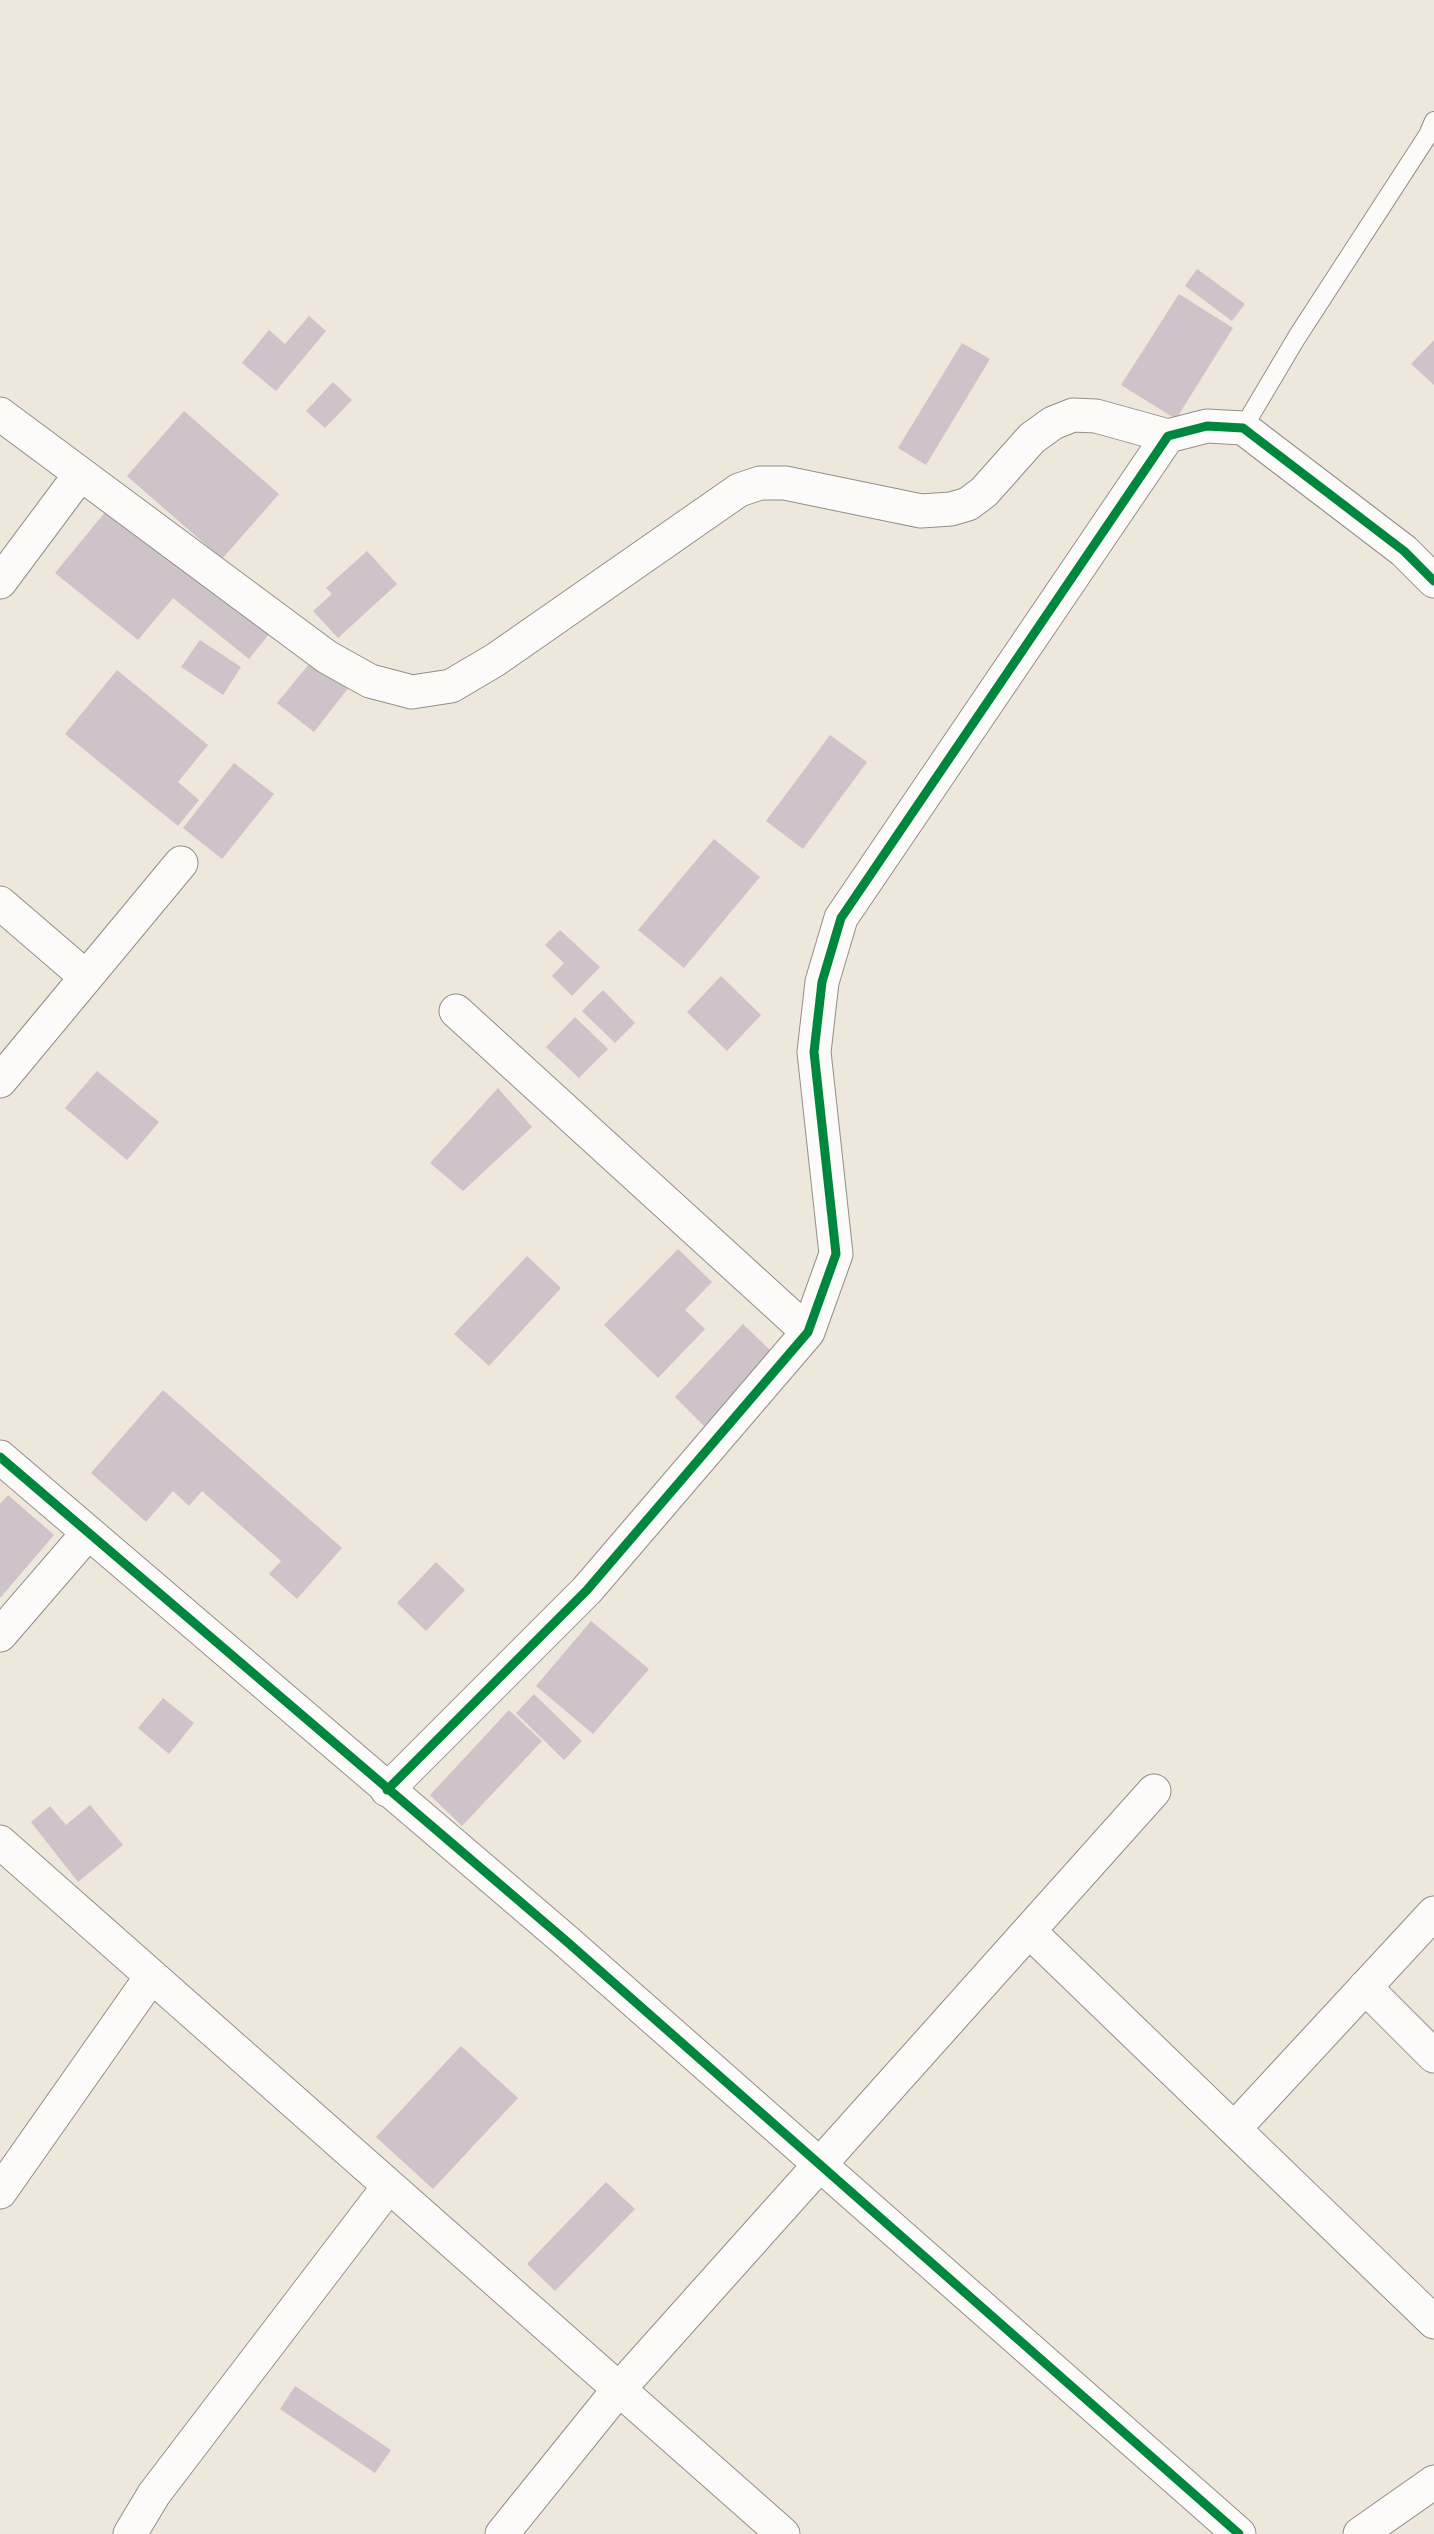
<!DOCTYPE html>
<style>
body{margin:0}
canvas{display:block;background:#eee7db}
</style>
<canvas width="1434" height="2534"></canvas>
<script>
const ctx = document.querySelector('canvas').getContext('2d');
ctx.lineJoin = 'round';
function paint(path, color) { ctx.fillStyle = color; ctx.fill(path, 'evenodd'); }
const toPath = rows => new Path2D(rows.map(r => 'M' + r).join(''));
function stroke(path, color, width, dash) { ctx.strokeStyle = color; ctx.lineWidth = width; ctx.lineCap = dash ? 'butt' : 'round'; ctx.setLineDash(dash || []); ctx.stroke(path); }
paint(toPath([
 [1197,269,1245,304,1232,321,1185,286],
 [1179,294,1233,328,1176,419,1121,385],
 [309,316,326,331,276,391,242,363,269,330,285,344],
 [1434,340,1434,385,1411,364],
 [962,343,990,359,926,465,898,448],
 [333,382,352,400,325,428,306,411],
 [184,411,279,494,222,559,127,476],
 [111,505,270,633,249,659,173,598,138,640,55,573],
 [367,551,397,584,338,638,313,611,332,594,326,588],
 [200,640,241,667,223,695,181,667],
 [314,658,349,687,314,732,277,703],
 [117,670,208,745,178,782,199,800,178,826,65,734],
 [830,735,867,762,803,849,766,821],
 [234,763,274,794,222,859,183,828],
 [714,839,760,877,684,968,638,930],
 [560,930,600,967,572,996,552,976,564,963,545,945],
 [721,976,761,1015,727,1051,687,1012],
 [603,990,635,1023,615,1043,582,1011],
 [575,1017,608,1049,579,1078,546,1047],
 [97,1071,159,1122,127,1160,65,1108],
 [498,1088,532,1127,463,1191,430,1163],
 [678,1249,712,1282,685,1310,705,1329,658,1378,604,1325],
 [527,1256,561,1288,489,1366,454,1334],
 [743,1324,774,1354,704,1426,675,1397],
 [163,1390,342,1548,297,1599,269,1574,281,1561,202,1491,189,1506,173,1491,146,1522,91,1473],
 [8,1495,54,1535,0,1598,0,1504],
 [436,1562,465,1590,426,1631,397,1603],
 [591,1621,649,1669,593,1734,536,1686],
 [534,1694,582,1741,564,1760,516,1713],
 [163,1698,194,1723,169,1754,138,1728],
 [509,1710,542,1741,462,1826,430,1795],
 [90,1805,123,1845,78,1882,31,1822,50,1806,66,1825],
 [461,2046,518,2098,433,2189,376,2137],
 [606,2182,635,2209,555,2291,527,2264],
 [295,2386,391,2450,375,2473,280,2409]
]), '#cec3c8');
const lane = toPath([
 [1243,428,1297,337,1428,135,1434,121]
]);
const street = toPath([
 [0,414,327,657,370,681,412,692,451,686,495,660,739,490,760,483,785,483,921,511,951,509,968,504,984,492,1032,438,1053,423,1073,415,1096,416,1168,436],
 [0,582,79,476],
 [0,903,86,977],
 [456,1011,808,1332],
 [0,1081,181,863],
 [0,1457,565,1940,1239,2534],
 [0,1635,88,1533],
 [387,1790,587,1590,808,1332,836,1254,814,1052,822,982,841,918,1168,436,1207,426,1243,428,1404,551,1434,581],
 [0,1842,783,2534],
 [1029,1931,1434,2322],
 [1365,1987,1434,2056],
 [1234,2129,1434,1913],
 [0,2192,151,1977],
 [130,2534,154,2494,389,2186],
 [502,2534,619,2389,1154,1791],
 [1360,2534,1434,2482]
]);
stroke(lane, '#928f89', 20);
stroke(street, '#928f89', 35);
stroke(lane, '#fcfbfa', 18);
stroke(street, '#fcfbfa', 33);
stroke(toPath([
 [0,1457,565,1940,1239,2534],
 [387,1790,587,1590,808,1332,836,1254,814,1052,822,982,841,918,1168,436,1207,426,1243,428,1404,551,1434,581]
]), '#00873e', 9);
</script>
